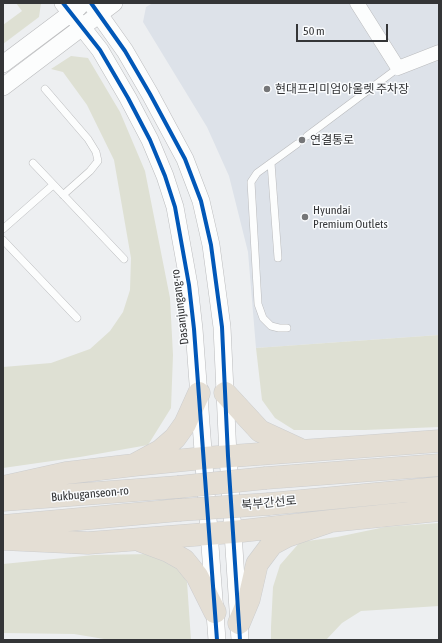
<!DOCTYPE html>
<meta charset="utf-8">
<style>
body{margin:0}
#map{position:relative;width:442px;height:643px;overflow:hidden;background:#edeff1;font-family:"Asap Condensed",sans-serif}
canvas{display:block}
.frame{position:absolute;inset:0;border:4px solid #343537;pointer-events:none}
.scale{position:absolute;left:296px;top:24px;width:92px;height:18px;box-sizing:border-box;border:2px solid #343537;border-top:0;padding-left:5px;font-size:12px;line-height:14px;white-space:nowrap;color:#343537;-webkit-text-stroke:3px #fafcfe;paint-order:stroke}
</style>
<div id="map">
<canvas width="442" height="643"></canvas>
<div class="frame"></div>
<div class="scale">50 m</div>
</div>
<script>
const ctx = document.querySelector('canvas').getContext('2d');
ctx.lineJoin = 'round';
function paint(path, color) { ctx.fillStyle = color; ctx.fill(path, 'evenodd'); }
const toPath = rows => new Path2D(rows.map(r => 'M' + r).join(''));
function stroke(path, color, width, dash) { ctx.strokeStyle = color; ctx.lineWidth = width; ctx.lineCap = dash ? 'butt' : 'round'; ctx.setLineDash(dash || []); ctx.stroke(path); }
function drawText(font, color, halo, rows, align = 'center') {
  ctx.font = font + ' "Asap Condensed","Noto Sans KR",sans-serif'; ctx.lineWidth = 3; ctx.setLineDash([]); ctx.textBaseline = 'middle'; ctx.strokeStyle = halo; ctx.fillStyle = color; for (const [text, x, y, turn = 0] of rows) {
    ctx.save(); ctx.translate(x, y); ctx.rotate((+turn || 0) * Math.PI / 180); ctx.textAlign = isNaN(turn) ? turn : align; if (halo) ctx.strokeText(text, 0, 0); ctx.fillText(text, 0, 0); ctx.restore();
  }
}
paint(toPath([
 [153,3,439,3,439,335,256,348,248,252,229,176,207,127,143,22,146,7]
]), '#dde2e9');
paint(toPath([
 [16,3,41,3,39,17,3,44,3,25,22,11],
 [71,56,88,58,120,112,145,171,170,298,173,355,171,408,148,445,80,457,3,468,3,367,51,363,90,349,110,331,123,312,130,290,131,258,114,160,87,105,63,72,51,69],
 [439,335,439,427,365,430,294,430,275,418,262,400,256,348],
 [439,523,439,606,361,611,342,623,326,640,271,640,271,627,273,587,280,565,300,542,337,537,385,527],
 [151,554,175,563,187,582,191,640,110,640,74,634,3,633,3,564,94,555]
]), '#dee0d3');
const service = toPath([
 [45,89,88,139,96,152,98,161,90,171,63,195],
 [307,136,398,68],
 [33,163,124,259],
 [271,163,278,258],
 [3,229,53,185],
 [3,240,77,318],
 [287,328,279,328,271,326,263,318,258,304,251,182,257,173,297,144]
]);
const minor = toPath([
 [357,3,398,68,439,52]
]);
const tertiary = toPath([
 [63,3,100,50,128,98,150,140,165,176,175,207,189,285,194,329,217,640],
 [91,3,125,51,150,94,185,159,201,201,211,245,222,327,228,456,240,640],
 [3,64,79,7],
 [3,87,114,3]
]);
const trunk = toPath([
 [225,393,260,431,299,449],
 [134,465,204,458,439,441],
 [266,478,439,465],
 [3,487,66,473,134,465,160,451,175,438,185,424,199,393],
 [3,500,178,487],
 [269,504,439,488],
 [3,526,179,510],
 [3,539,88,543,233,532,331,521],
 [141,541,168,551,184,560,197,576,215,612],
 [239,623,249,599,257,564,272,544,287,536,331,521,439,510]
]);
stroke(service, '#babbbd', 8);
stroke(minor, '#babbbd', 15);
stroke(tertiary, '#babbbd', 18);
stroke(trunk, '#cccdce', 23);
stroke(service, '#fcfdfd', 7);
stroke(minor, '#fcfdfd', 14);
stroke(tertiary, '#fcfdfd', 17);
stroke(trunk, '#e4ded4', 22);
const trunkBridge = toPath([
 [178,487,266,478],
 [179,510,269,504]
]);
stroke(trunkBridge, '#cccdce', 23, []);
stroke(trunkBridge, '#e4ded4', 22);
stroke(toPath([
 [63,3,100,50,128,98,150,140,165,176,175,207,189,285,194,329,217,640],
 [91,3,125,51,150,94,185,159,201,201,211,245,222,327,228,456,240,640]
]), '#0057b8', 4);
for (const [x, y, r, color] of [
 [267,89,4,"#757678"],
 [302,140,4,"#757678"],
 [305,217,4,"#757678"]
]) { const dot = new Path2D(); dot.arc(x, y, r, 0, 2 * Math.PI); ctx.fillStyle = color; ctx.fill(dot); stroke(dot, '#fafcfe', 1.5); }
drawText('12px', '#343537', '#fafcfe', [
 ["현대프리미엄아울렛 주차장",275,89],
 ["연결통로",310,140],
 ["Hyundai",313,210],
 ["Premium Outlets",313,224]
], 'left');
drawText('12px', '#343537', '#fafcfe', [
 ["Dasanjungang-ro",180,307,-97],
 ["Bukbuganseon-ro",90,494,-5],
 ["북부간선로",269,503,-5]
]);
</script>
